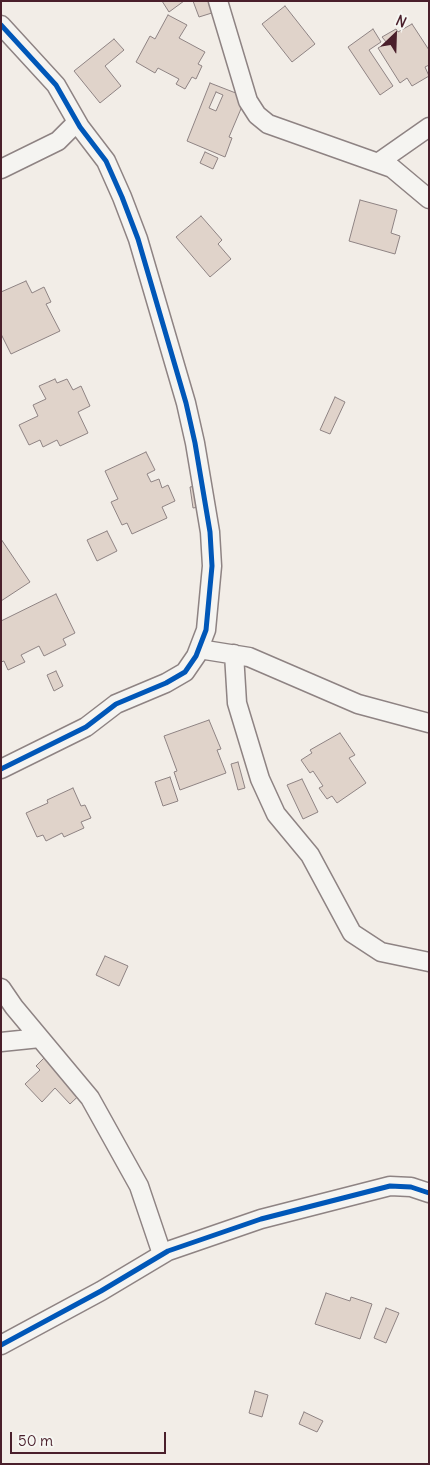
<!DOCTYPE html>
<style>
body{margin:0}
#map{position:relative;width:430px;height:1465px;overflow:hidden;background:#f2ede7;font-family:Delius,sans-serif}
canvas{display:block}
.frame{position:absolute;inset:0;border:2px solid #4a1f2b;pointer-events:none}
.north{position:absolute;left:370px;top:10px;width:50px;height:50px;-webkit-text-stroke:4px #f6f6f2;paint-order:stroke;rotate:24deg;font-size:14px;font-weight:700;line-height:20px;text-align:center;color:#4a1f2b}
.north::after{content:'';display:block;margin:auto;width:18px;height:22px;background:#4a1f2b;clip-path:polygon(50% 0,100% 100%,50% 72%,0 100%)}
.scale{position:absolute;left:10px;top:1432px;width:156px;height:22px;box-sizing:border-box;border:2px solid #4a1f2b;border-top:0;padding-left:6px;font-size:15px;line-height:18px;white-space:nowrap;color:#4a1f2b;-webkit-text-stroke:4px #f6f6f2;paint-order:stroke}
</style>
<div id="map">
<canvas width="430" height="1465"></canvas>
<div class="frame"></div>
<div class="north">N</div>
<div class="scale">50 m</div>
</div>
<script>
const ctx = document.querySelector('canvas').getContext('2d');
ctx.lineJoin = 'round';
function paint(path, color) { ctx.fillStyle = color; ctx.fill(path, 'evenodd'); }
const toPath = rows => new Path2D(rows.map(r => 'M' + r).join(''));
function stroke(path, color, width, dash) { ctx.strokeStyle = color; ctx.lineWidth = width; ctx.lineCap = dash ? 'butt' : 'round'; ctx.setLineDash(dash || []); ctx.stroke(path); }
const building = toPath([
 [162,1,184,1,169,12,162,1],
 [193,1,211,1,215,12,199,17,193,1],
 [285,6,315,44,292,62,262,24,285,6],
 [168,15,187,25,179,38,205,52,198,64,202,66,196,79,192,77,185,89,176,84,179,79,158,68,155,73,136,62,150,36,155,39,168,15],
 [412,24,429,50,429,65,425,67,429,76,412,86,407,78,400,83,378,48,387,43,382,37,396,29,398,32,412,24],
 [373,29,381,42,369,50,393,86,380,95,348,47,373,29],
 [114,39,124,50,105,66,121,86,100,103,74,71,114,39],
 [210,83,246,97,229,137,232,138,225,157,187,141,210,83],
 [216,92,223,95,216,111,209,108,216,92],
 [205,152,218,158,213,169,200,163,205,152],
 [360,200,397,210,391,233,400,236,395,254,349,241,360,200],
 [201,216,222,240,218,244,231,259,210,277,176,237,201,216],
 [26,281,32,293,44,287,51,302,46,304,60,331,11,354,1,334,1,292,26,281],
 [55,379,57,383,67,379,73,390,81,386,90,406,78,412,88,433,60,446,57,440,43,447,40,440,29,445,19,425,38,416,33,405,46,399,39,386,55,379],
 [335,397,345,402,330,434,320,430,335,397],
 [146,452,155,470,147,474,151,482,159,479,162,488,168,485,175,501,162,507,167,518,132,534,127,523,122,525,111,502,118,499,105,471,146,452],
 [202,485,205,506,193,508,190,487,202,485],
 [107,531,117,551,97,561,87,540,107,531],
 [1,539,30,582,1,601,1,539],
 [56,594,75,633,63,639,66,645,44,656,39,646,21,655,25,662,8,670,4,661,1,662,1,621,56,594],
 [56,671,63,686,54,691,47,675,56,671],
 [209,720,221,749,217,750,226,773,180,790,174,772,177,771,164,736,209,720],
 [340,733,355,755,349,758,366,783,337,803,332,796,327,799,319,788,323,786,313,771,310,773,301,760,312,753,310,750,340,733],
 [238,762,245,788,238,790,231,764,238,762],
 [170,777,178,801,163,806,155,782,170,777],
 [302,779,318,812,303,819,287,785,302,779],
 [73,788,81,806,85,805,91,818,81,822,84,828,64,837,62,833,46,841,43,835,37,837,26,813,48,803,47,800,73,788],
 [105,956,128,966,119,986,96,975,105,956],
 [55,1047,91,1084,70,1104,55,1088,42,1102,25,1084,40,1070,36,1066,55,1047],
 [326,1293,350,1301,351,1297,372,1304,360,1339,315,1324,326,1293],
 [386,1308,399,1313,386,1343,374,1338,386,1308],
 [255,1391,268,1395,262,1417,249,1413,255,1391],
 [304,1412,323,1421,317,1432,299,1424,304,1412]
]);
paint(building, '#e0d3ca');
stroke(building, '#8e8383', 1);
const minor = toPath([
 [218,1,248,101,257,115,268,124,392,168,429,199],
 [1,25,56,85,80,127,106,161,122,197,138,239,186,403,195,443,210,532,212,566,206,630,196,656,185,672,166,683,116,704,86,727,1,769],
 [379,162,429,127],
 [1,169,58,141,77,122],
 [199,649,249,657,358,704,429,723],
 [234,654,237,703,260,779,276,814,310,855,352,933,381,952,429,962],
 [1,988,14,1007,90,1098,139,1186,162,1254],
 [1,1042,40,1038],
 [1,1345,101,1291,168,1251,261,1219,390,1186,411,1187,429,1193]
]);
stroke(minor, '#8e8383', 21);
stroke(minor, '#f5f4f1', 18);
stroke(toPath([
 [1,25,56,85,80,127,106,161,122,197,138,239,186,403,195,443,210,532,212,566,206,630,196,656,185,672,166,683,116,704,86,727,1,769],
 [1,1345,101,1291,168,1251,261,1219,390,1186,411,1187,429,1193]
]), '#0057b8', 5);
</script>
